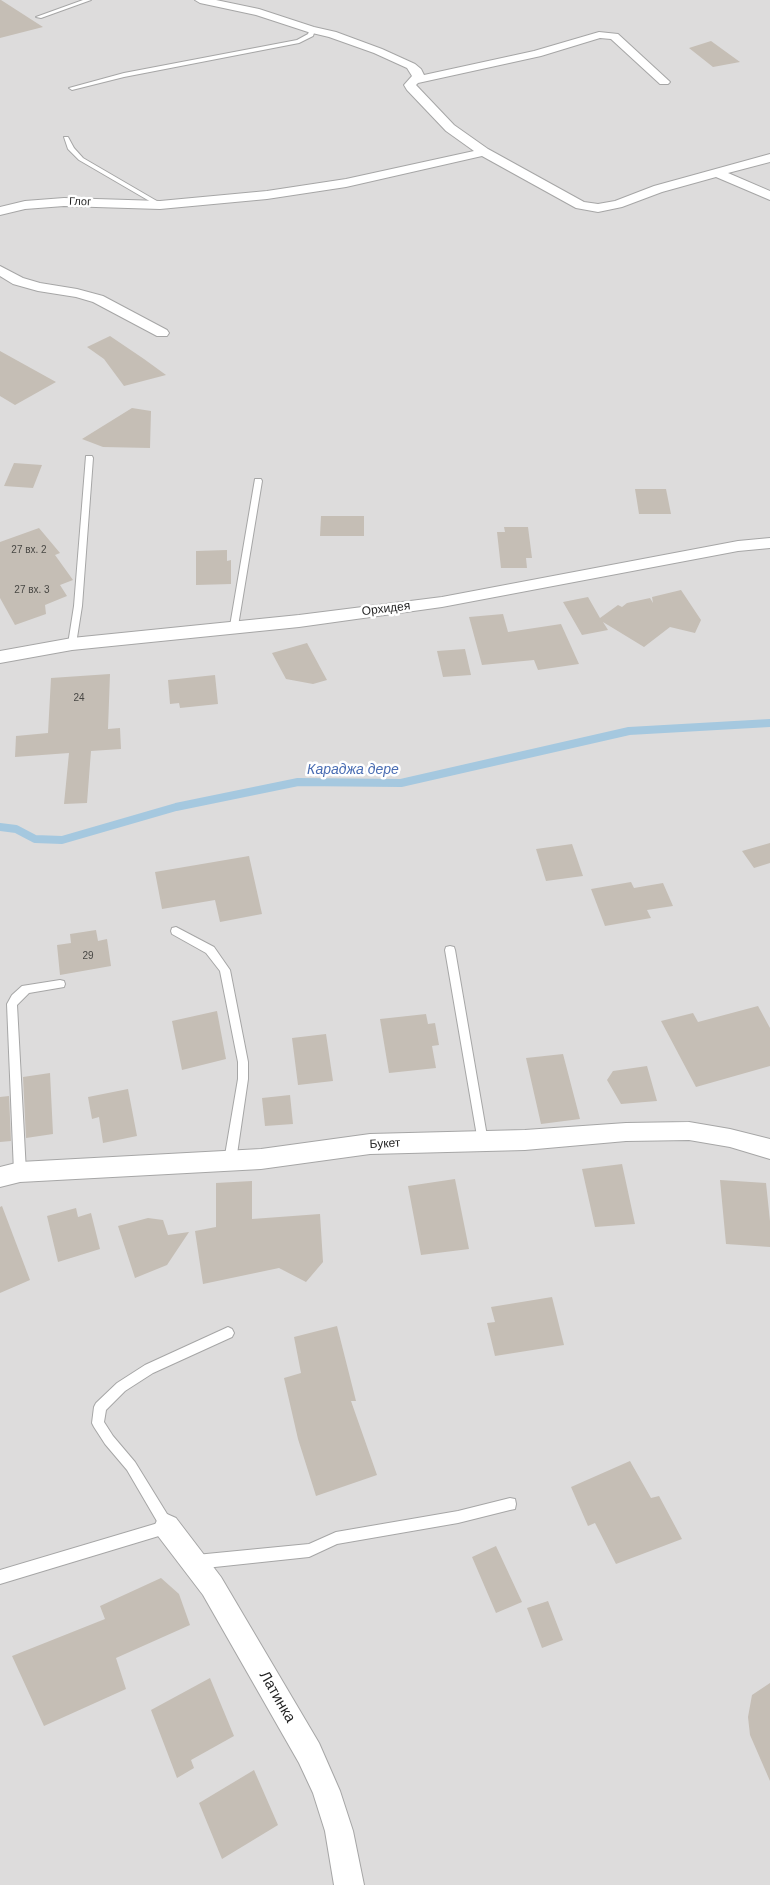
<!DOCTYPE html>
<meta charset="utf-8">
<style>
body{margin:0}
canvas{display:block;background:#f0eee5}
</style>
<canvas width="770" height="1885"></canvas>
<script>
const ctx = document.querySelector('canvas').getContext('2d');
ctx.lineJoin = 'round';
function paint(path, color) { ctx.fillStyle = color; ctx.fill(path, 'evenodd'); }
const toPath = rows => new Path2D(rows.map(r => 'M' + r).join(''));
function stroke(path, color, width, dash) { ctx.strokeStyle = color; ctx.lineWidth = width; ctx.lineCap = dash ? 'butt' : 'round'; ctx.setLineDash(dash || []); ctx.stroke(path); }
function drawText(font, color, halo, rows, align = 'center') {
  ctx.font = font + ' Helvetica,sans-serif'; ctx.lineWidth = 5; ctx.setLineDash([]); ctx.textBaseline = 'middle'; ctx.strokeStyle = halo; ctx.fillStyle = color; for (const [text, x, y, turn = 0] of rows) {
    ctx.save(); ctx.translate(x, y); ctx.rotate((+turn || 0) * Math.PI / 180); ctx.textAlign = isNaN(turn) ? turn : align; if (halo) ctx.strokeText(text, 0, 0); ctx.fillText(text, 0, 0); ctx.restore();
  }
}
paint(toPath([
 [0,0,770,0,770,1885,0,1885]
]), '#dddcdc');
stroke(toPath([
 [0,827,16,829,35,839,62,840,176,807,298,782,401,783,629,731,770,723]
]), '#a5c8df', 8);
paint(toPath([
 [0,0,1,0,43,27,0,38],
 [711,41,740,62,713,67,689,48],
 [110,336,144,359,166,375,124,386,104,359,87,347],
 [0,351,56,382,15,405,0,396],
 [132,408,151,411,150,448,103,447,82,439],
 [14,463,42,465,33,488,4,486],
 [635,489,666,489,671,514,639,514],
 [321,516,364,516,364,536,320,536],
 [504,527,528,527,532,558,526,558,527,568,501,568,497,532,505,532],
 [39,528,60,553,55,555,73,580,60,585,67,596,45,605,46,614,15,625,0,598,0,542],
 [227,550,227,561,231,560,231,584,196,585,196,551],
 [681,590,701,620,695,633,670,627,644,647,603,622,608,630,582,635,563,602,588,597,600,618,618,605,622,607,627,603,650,598,653,603,652,597],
 [503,614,508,632,561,624,579,664,538,670,534,660,482,665,469,617],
 [307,643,327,680,313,684,286,679,272,653],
 [465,649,471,675,443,677,437,651],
 [110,674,108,729,120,728,121,749,91,751,87,803,64,804,69,753,15,757,16,736,48,733,51,678],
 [215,675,218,704,180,708,179,703,170,704,168,680],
 [770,843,770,863,754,868,742,851],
 [572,844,583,876,546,881,536,849],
 [249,856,262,914,220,922,215,900,162,909,155,872],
 [631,882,634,888,663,883,673,906,647,910,651,918,605,926,591,889],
 [96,930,98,941,107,939,111,966,60,975,57,945,71,943,70,934],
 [758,1006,770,1028,770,1066,696,1087,661,1021,693,1013,698,1022],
 [217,1011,226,1059,182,1070,172,1021],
 [426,1014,428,1024,435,1023,439,1045,432,1046,436,1068,389,1073,380,1019],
 [326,1034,333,1081,298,1085,292,1038],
 [563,1054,580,1119,541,1124,526,1058],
 [647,1066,657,1101,621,1104,607,1080,613,1071],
 [50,1073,53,1134,26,1138,23,1077],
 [128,1089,137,1136,103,1143,99,1117,92,1119,88,1097],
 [290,1095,293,1124,265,1126,262,1098],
 [9,1096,11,1141,0,1142,0,1097],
 [622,1164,635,1224,595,1227,582,1169],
 [455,1179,469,1249,421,1255,408,1186],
 [720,1180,766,1183,770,1221,770,1247,726,1244],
 [252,1181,252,1219,320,1214,323,1262,306,1282,279,1268,203,1284,195,1231,216,1227,216,1183],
 [2,1206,30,1280,0,1293,0,1207],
 [76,1208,78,1217,91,1213,100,1249,58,1262,47,1216],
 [148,1218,163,1220,168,1235,189,1232,167,1265,135,1278,118,1226],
 [552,1297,564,1345,495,1356,487,1323,495,1322,491,1307],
 [337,1326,356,1401,351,1401,377,1475,316,1496,298,1439,284,1378,301,1373,294,1337],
 [630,1461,651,1498,659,1496,682,1539,616,1564,595,1523,588,1526,571,1487],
 [496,1546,522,1602,496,1613,472,1557],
 [161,1578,179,1594,190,1625,116,1658,126,1689,44,1726,12,1656,105,1619,100,1606],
 [548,1601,563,1640,542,1648,527,1608],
 [210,1678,234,1736,191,1760,194,1768,177,1778,151,1710],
 [770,1683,770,1781,750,1735,748,1717,752,1695],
 [254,1770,278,1825,222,1859,199,1803]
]), '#c5beb5');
const service = toPath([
 [83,0,91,0,41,18,36,17,83,0],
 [310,29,315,30,313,36,299,43,124,77,72,90,69,88,124,73,297,40,308,34,310,29],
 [64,137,68,137,74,148,83,158,162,204,162,206,158,206,79,160,68,149,64,137],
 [86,456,92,456,93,458,82,606,76,644,72,647,68,644,74,606,86,456],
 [255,479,261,479,262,481,238,626,234,629,230,626,255,479],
 [176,927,214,947,230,970,248,1062,248,1079,236,1161,234,1164,230,1166,226,1164,224,1161,238,1079,238,1062,220,971,206,953,172,934,171,931,172,928,176,927],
 [450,946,454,947,455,950,488,1142,487,1145,483,1147,479,1145,478,1142,445,950,446,947,450,946],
 [60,980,64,981,65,984,64,987,29,993,17,1005,26,1172,24,1175,20,1177,16,1175,14,1172,7,1004,12,995,22,986,60,980],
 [228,1327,232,1329,234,1333,232,1337,153,1373,125,1391,106,1410,104,1422,113,1436,135,1462,172,1522,173,1527,172,1532,0,1584,0,1570,158,1523,127,1470,105,1444,94,1427,92,1423,94,1407,96,1403,117,1383,145,1365,228,1327],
 [510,1498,515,1499,516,1504,515,1509,510,1510,458,1523,337,1544,309,1557,196,1569,191,1567,189,1562,191,1557,196,1555,309,1544,336,1532,458,1511,510,1498]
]);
const minor = toPath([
 [195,0,216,0,259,9,314,27,336,32,382,49,415,64,421,69,424,75,534,51,599,32,618,34,668,80,670,82,668,84,660,84,611,39,600,38,541,56,418,83,416,85,454,125,488,149,584,202,598,204,615,201,654,186,770,154,770,162,728,173,770,191,770,200,716,177,662,192,622,207,598,212,576,208,482,156,346,187,267,199,160,209,64,206,25,209,0,215,0,207,25,201,64,198,160,201,267,191,346,179,474,151,446,131,407,90,404,85,412,76,407,68,374,53,329,37,308,32,256,15,200,3,195,0],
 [0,266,23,278,40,283,77,289,103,296,167,330,169,333,167,336,157,336,93,302,76,297,38,291,13,284,0,276,0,266],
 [770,538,770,548,738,551,442,607,299,627,72,650,0,663,0,651,72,638,299,615,442,597,738,541,770,538],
 [689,1122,730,1129,770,1139,770,1159,730,1147,689,1140,626,1141,525,1150,370,1154,261,1169,20,1182,0,1187,0,1167,20,1162,261,1149,370,1134,525,1130,626,1123,689,1122],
 [167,1514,176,1518,221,1577,319,1743,340,1791,353,1831,364,1885,334,1885,325,1831,313,1793,299,1763,203,1595,158,1536,154,1527,158,1518,167,1514]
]);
stroke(service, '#a6a6a6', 2);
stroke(minor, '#a6a6a6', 2);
paint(service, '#fff');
paint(minor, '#fff');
drawText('10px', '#484744', null, [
 ["27 вх. 2",29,550],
 ["27 вх. 3",32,590],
 ["24",79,698],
 ["29",88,956]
]);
drawText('11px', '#1f1f1f', '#fff', [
 ["Глог",80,202,2]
]);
drawText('12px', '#1f1f1f', '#fff', [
 ["Орхидея",386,609,-7],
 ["Букет",385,1144,-3]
]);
drawText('italic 14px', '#496cb2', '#fff', [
 ["Караджа дере",353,770]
]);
drawText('15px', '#1f1f1f', '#fff', [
 ["Латинка",277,1697,60]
]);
</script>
